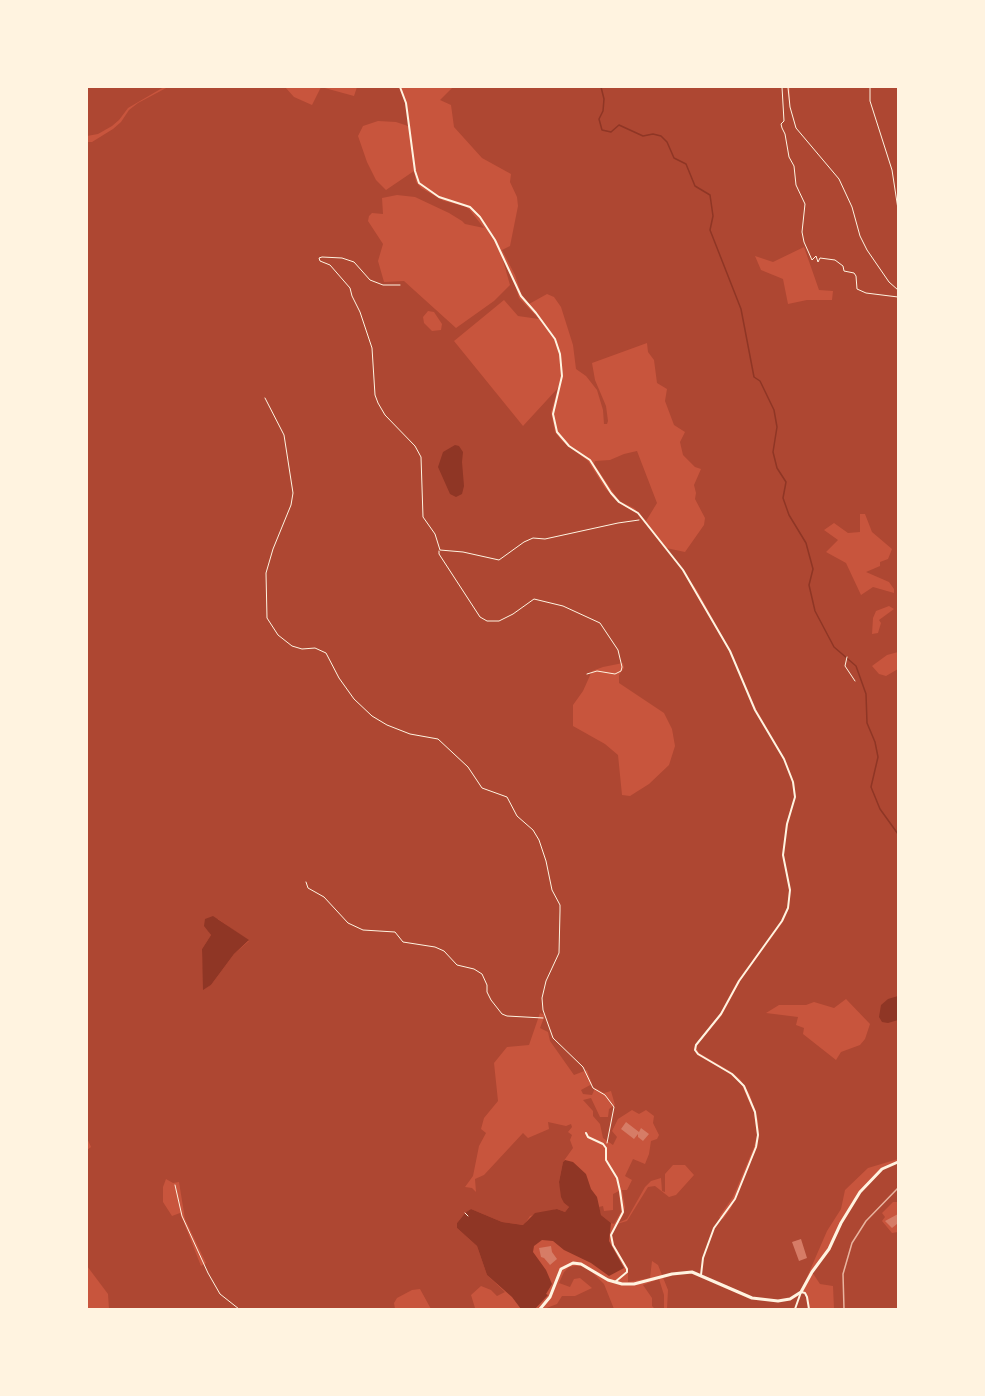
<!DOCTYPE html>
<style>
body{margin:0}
#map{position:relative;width:985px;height:1396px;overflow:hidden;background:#c8553d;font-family:"Asap Condensed",sans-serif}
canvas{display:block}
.frame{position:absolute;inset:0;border:88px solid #fff3e0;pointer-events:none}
</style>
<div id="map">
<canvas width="985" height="1396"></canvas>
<div class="frame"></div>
</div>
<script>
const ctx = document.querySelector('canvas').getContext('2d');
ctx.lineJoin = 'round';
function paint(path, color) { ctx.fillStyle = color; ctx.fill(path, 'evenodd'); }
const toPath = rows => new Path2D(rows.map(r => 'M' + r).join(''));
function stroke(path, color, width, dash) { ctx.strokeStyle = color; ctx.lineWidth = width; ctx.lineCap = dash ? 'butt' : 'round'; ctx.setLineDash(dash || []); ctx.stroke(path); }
paint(toPath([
 [87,87,164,87,128,108,119,120,112,126,98,134,87,136],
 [168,87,285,87,294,97,312,105,321,87,354,96,357,87,399,87,405,103,409,124,408,126,396,122,378,121,363,126,358,136,367,162,376,180,386,190,414,171,416,182,421,188,444,201,464,206,469,209,484,228,465,224,462,221,449,213,415,197,397,195,382,198,383,214,372,213,369,216,368,221,383,244,378,261,384,282,404,281,456,328,494,301,510,285,502,257,513,277,519,298,539,319,518,316,504,300,454,341,523,426,558,388,551,412,555,432,562,441,588,461,605,488,618,502,638,514,682,570,729,651,755,710,784,759,793,782,794,798,786,824,783,855,789,890,788,908,782,921,738,980,720,1014,695,1045,695,1051,697,1055,726,1071,741,1083,754,1113,757,1135,754,1147,733,1197,719,1217,723,1219,731,1208,757,1147,759,1134,758,1120,750,1095,740,1079,730,1071,699,1053,696,1046,722,1015,740,981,783,922,789,908,790,890,784,855,787,824,795,798,794,782,785,759,756,709,730,650,697,590,666,548,685,552,704,525,705,518,695,499,696,493,694,485,701,469,695,467,683,455,680,442,685,432,674,425,665,401,667,389,657,383,654,360,648,352,647,343,592,363,595,380,606,406,608,421,607,424,604,424,603,410,597,390,586,376,576,369,573,345,561,307,554,297,547,294,529,304,521,293,515,275,502,250,510,246,518,206,517,197,510,182,511,174,482,158,454,127,451,105,440,100,453,87,787,87,790,110,790,87,898,87,898,652,887,655,872,666,879,674,886,676,898,669,898,1159,868,1168,845,1190,841,1209,827,1231,801,1291,805,1293,809,1309,667,1309,668,1290,658,1265,652,1261,650,1278,628,1282,628,1268,614,1246,612,1234,617,1224,627,1221,648,1187,655,1186,669,1197,676,1195,694,1175,685,1165,673,1165,665,1174,665,1192,662,1191,661,1178,651,1181,645,1187,627,1219,618,1223,623,1215,625,1207,622,1190,627,1190,632,1180,625,1176,633,1159,645,1164,649,1154,651,1141,657,1139,659,1135,653,1123,654,1116,646,1110,639,1114,632,1110,618,1119,612,1131,617,1137,613,1145,603,1138,600,1124,593,1116,593,1111,583,1100,591,1098,600,1117,608,1117,609,1109,615,1105,611,1091,604,1093,595,1088,592,1095,583,1094,581,1090,592,1084,587,1070,574,1075,550,1041,548,1032,540,1028,545,1015,540,1013,529,1045,507,1047,494,1063,498,1101,484,1118,481,1129,486,1133,479,1146,473,1176,465,1187,472,1188,476,1192,475,1179,484,1175,523,1133,528,1138,549,1129,548,1122,566,1126,571,1124,572,1127,568,1132,572,1135,570,1140,573,1148,563,1162,559,1182,564,1203,569,1207,565,1212,557,1209,530,1216,524,1225,502,1222,471,1209,466,1212,457,1223,457,1228,477,1246,487,1275,505,1292,497,1296,491,1290,481,1286,471,1295,475,1308,480,1309,431,1309,420,1289,412,1290,397,1298,394,1303,395,1309,109,1309,108,1294,87,1266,87,1150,91,1147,87,1138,87,142,92,142,113,129,121,122,129,110,138,103],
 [804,247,819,290,833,291,832,300,807,300,788,304,783,279,761,270,755,256,773,262],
 [428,311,434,312,442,324,441,330,432,331,424,323,423,317],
 [860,514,865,514,872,532,892,549,888,559,880,562,880,566,866,572,889,582,894,589,894,593,873,587,861,595,846,563,826,552,838,540,824,530,834,523,848,533,860,532],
 [889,606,894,609,879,620,881,623,878,633,872,634,873,618,876,611],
 [623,663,624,668,619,675,619,683,664,713,672,729,675,746,669,765,649,784,630,796,622,795,618,755,605,744,573,726,573,705,583,691,592,671,603,667],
 [218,919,249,941,234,954,211,985,204,989,202,949,211,935,209,932],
 [846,999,870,1024,865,1039,860,1045,841,1052,836,1060,803,1034,804,1028,796,1025,798,1017,766,1013,779,1005,806,1005,814,1002,834,1008],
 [166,1179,173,1183,179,1182,185,1219,206,1263,201,1266,180,1213,172,1216,163,1202,163,1187],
 [637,451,657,503,646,521,634,508,619,501,594,464,595,461,610,460,624,454],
 [898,1163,898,1202,893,1202,882,1213,885,1217,882,1221,892,1233,898,1232,898,1309,834,1309,833,1286,820,1284,812,1272,829,1249,852,1202,882,1169],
 [619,1191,621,1212,614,1224,611,1223,601,1215,599,1207,603,1206,604,1211,613,1210,613,1194],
 [575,1266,583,1266,592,1272,604,1284,614,1309,544,1309,557,1304,562,1296,575,1296,592,1288,580,1278,574,1279,570,1287,559,1283,564,1272,569,1267],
 [659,1279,664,1295,664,1309,655,1309,652,1306,652,1298,643,1285]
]), '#ae4732');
paint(toPath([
 [455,445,459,446,463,452,462,462,464,486,462,494,456,497,450,494,438,467,443,452],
 [213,916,249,940,234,954,211,985,203,990,202,949,211,935,204,926,205,919],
 [898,996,898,1020,888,1023,882,1022,879,1017,881,1005,888,999],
 [565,1160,573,1162,586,1174,591,1189,597,1197,601,1215,611,1223,609,1241,624,1268,609,1276,591,1263,564,1250,553,1241,542,1240,534,1246,533,1252,546,1270,552,1284,546,1294,548,1295,535,1309,521,1309,512,1297,487,1275,477,1246,457,1228,457,1223,466,1212,471,1209,502,1222,523,1225,535,1213,557,1209,565,1212,569,1207,564,1203,561,1197,559,1182,563,1162]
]), '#8f3625');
stroke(toPath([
 [601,87,604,99,603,111,599,119,602,130,611,132,619,125,643,136,653,134,661,136,667,142,674,158,686,164,695,186,710,195,713,216,710,230,741,309,754,377,760,381,774,410,777,427,773,452,777,468,786,482,783,498,789,515,806,543,813,569,809,585,815,611,834,647,856,666,866,694,867,723,875,742,878,757,871,787,880,809,898,834]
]), '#8f3625', 1.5);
paint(toPath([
 [626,1122,639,1132,641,1128,649,1134,643,1141,638,1137,638,1134,634,1139,621,1129],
 [898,1214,897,1224,892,1228,885,1221],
 [801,1239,807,1258,799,1261,792,1242],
 [551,1246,552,1252,557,1259,550,1265,544,1258,541,1257,539,1248]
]), '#d67c66');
stroke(toPath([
 [782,87,784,121,781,124,782,128,785,134,789,157,794,166,796,185,805,204,802,232,804,242,812,260,816,256,818,262,820,258,835,260,843,266,844,271,854,273,856,276,857,289,866,293,898,297],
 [870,87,870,101,892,170,898,209],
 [400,285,383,285,370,280,354,262,342,258,322,257,319,258,320,261,330,265,350,288,352,296,360,312,372,348,375,395,378,403,385,415,415,446,421,457,423,517,435,534,440,550,463,552,499,560,524,542,533,538,545,539,618,523,639,520],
 [265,398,284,435,293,493,291,505,273,549,266,573,267,618,278,635,292,646,302,649,315,648,326,653,339,678,354,699,372,716,387,725,410,734,438,739,468,767,482,788,507,797,517,816,533,830,539,840,546,861,552,890,560,905,560,911,559,953,546,981,542,998,543,1010,553,1038,583,1067,593,1088,605,1095,614,1107,607,1143],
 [439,551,439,554,480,617,487,621,499,621,513,614,534,599,563,606,600,623,618,650,622,667,621,671,615,674,597,671,587,674],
 [898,554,898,555],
 [847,657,845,666,855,681],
 [306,882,308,888,324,897,348,923,363,930,395,932,403,942,435,947,444,951,457,965,474,969,482,974,487,985,487,992,491,1000,502,1014,507,1016,543,1018],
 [465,1213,468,1216]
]), '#fff3e0', 1);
stroke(toPath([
 [788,87,790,107,796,128,839,179,852,207,860,236,867,250,889,282,898,290],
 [175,1185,182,1216,208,1273,220,1294,239,1309]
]), '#fff3e0', 1);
stroke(toPath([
 [400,87,406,103,415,171,419,183,439,197,470,207,480,217,495,240,521,296,536,313,555,339,560,354,562,376,553,414,557,432,569,446,590,460,611,493,619,502,638,513,683,570,730,651,755,710,784,759,793,782,795,797,787,824,783,855,790,890,788,908,782,921,739,981,721,1014,696,1045,695,1050,698,1054,732,1074,744,1086,755,1112,758,1135,756,1147,735,1199,714,1228,703,1258,701,1275],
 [586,1133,588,1137,603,1144,606,1148,606,1160,617,1178,620,1191,623,1212,611,1235,613,1245,627,1269,627,1272,615,1282],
 [795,1309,801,1292,805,1293,807,1297,809,1309]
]), '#fff3e0', 2);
stroke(toPath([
 [540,1309,550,1297,561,1269,573,1263,581,1264,608,1280,622,1284,634,1284,672,1274,692,1272,752,1298,778,1301,790,1299,801,1292,812,1272,829,1249,841,1223,860,1192,882,1169,898,1162]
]), '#fff3e0', 3);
stroke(toPath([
 [844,1309,843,1274,852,1243,866,1221,898,1188]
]), '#e9b49f', 1.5);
</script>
